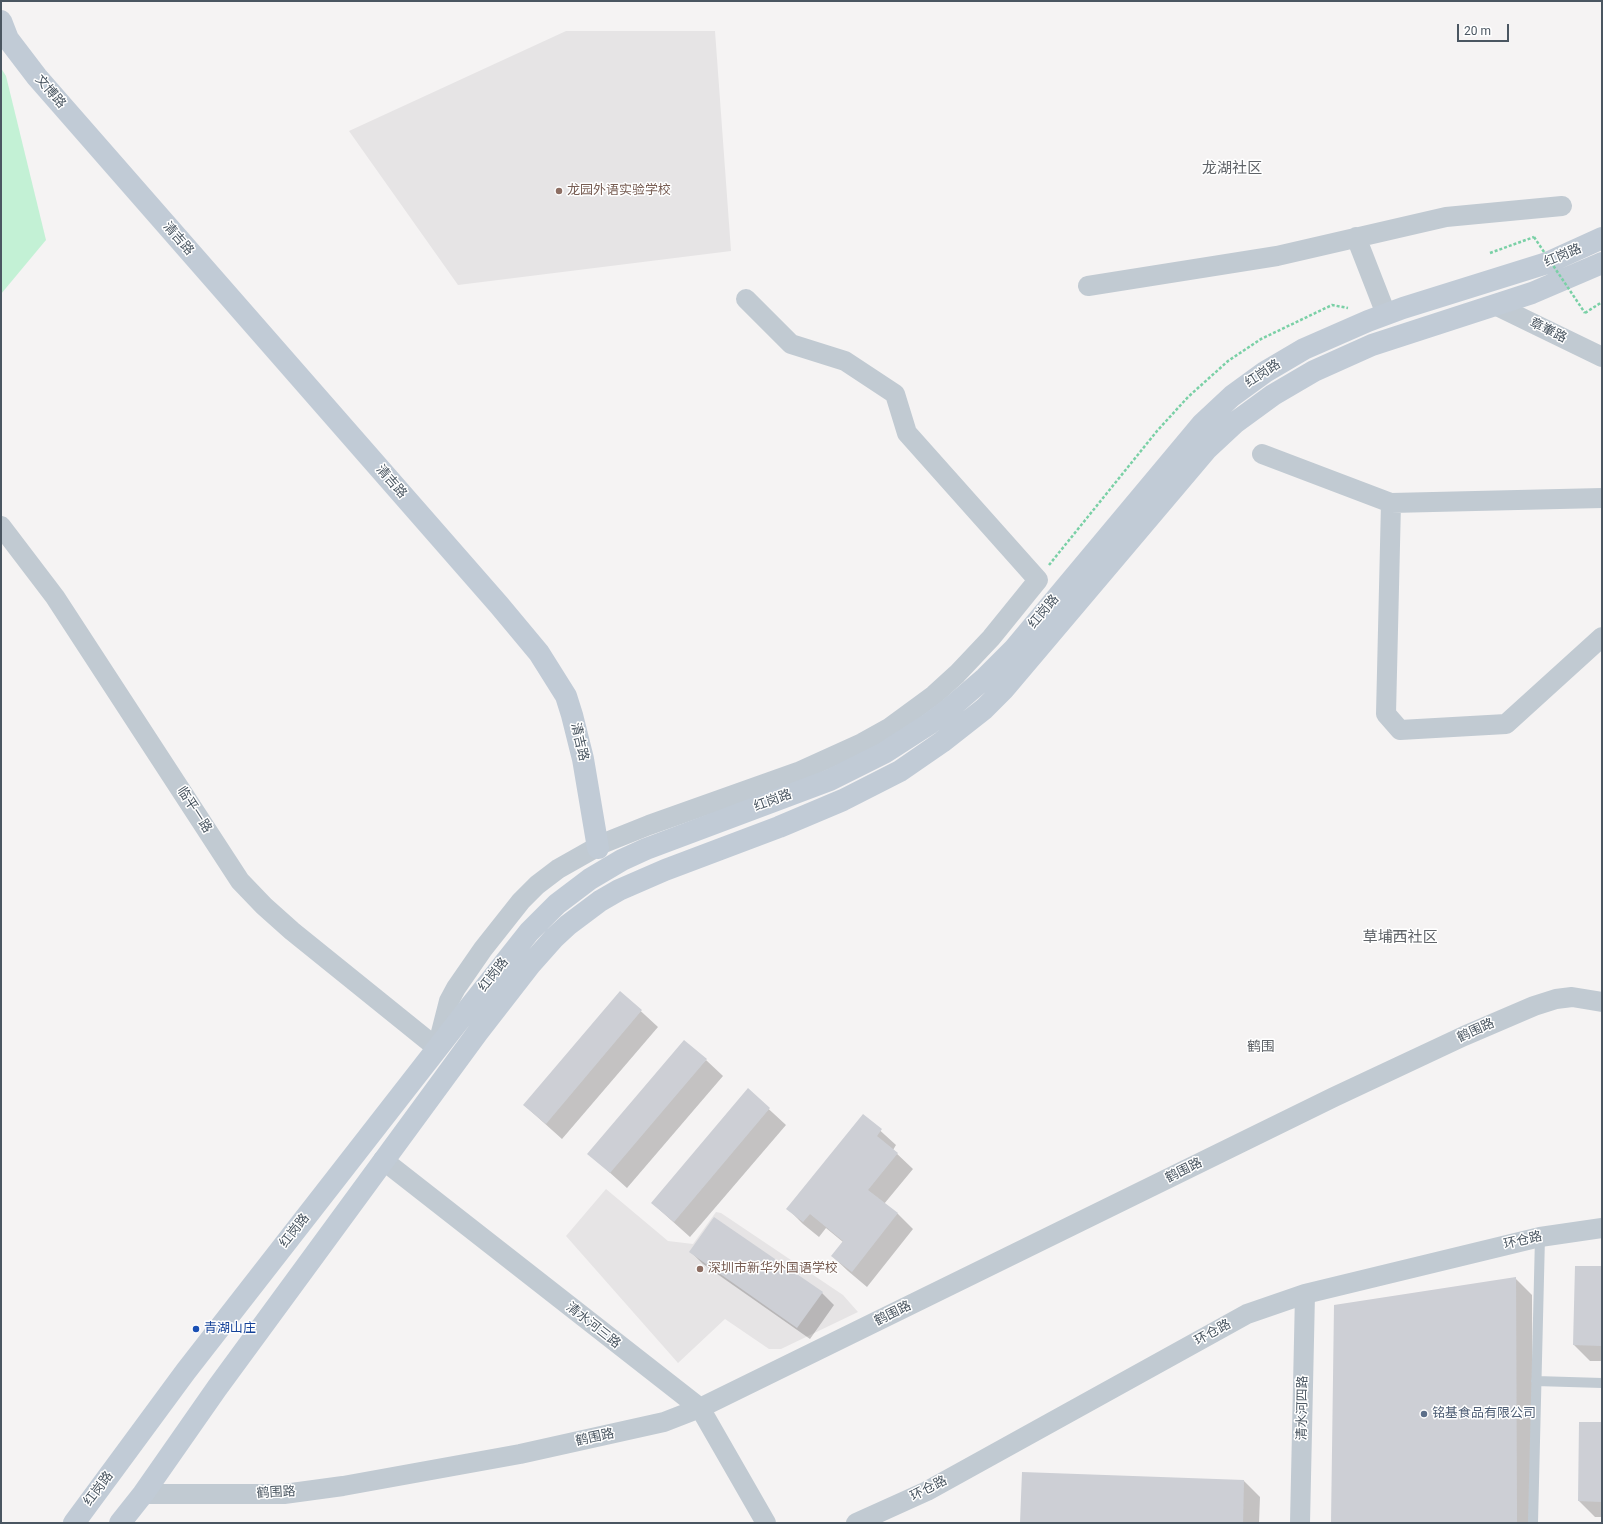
<!DOCTYPE html>
<meta charset="utf-8">
<style>
body{margin:0}
#map{position:relative;width:1603px;height:1524px;overflow:hidden;background:#f5f3f3;font-family:Roboto,sans-serif}
canvas{display:block}
.frame{position:absolute;inset:0;border:2px solid #4a5661;pointer-events:none}
.scale{position:absolute;left:1457px;top:24px;width:52px;height:18px;box-sizing:border-box;border:2px solid #4a5661;border-top:0;padding-left:5px;font-size:12px;line-height:14px;white-space:nowrap;color:#4a5661;-webkit-text-stroke:3px #fff;paint-order:stroke}
</style>
<div id="map">
<canvas width="1603" height="1524"></canvas>
<div class="frame"></div>
<div class="scale">20 m</div>
</div>
<script>
const ctx = document.querySelector('canvas').getContext('2d');
ctx.lineJoin = 'round';
function paint(path, color) { ctx.fillStyle = color; ctx.fill(path, 'evenodd'); }
const toPath = rows => new Path2D(rows.map(r => 'M' + r).join(''));
function stroke(path, color, width, dash) { ctx.strokeStyle = color; ctx.lineWidth = width; ctx.lineCap = dash ? 'butt' : 'round'; ctx.setLineDash(dash || []); ctx.stroke(path); }
function drawText(font, color, halo, rows, align = 'center') {
  ctx.font = font + ' Roboto,"Noto Sans SC",sans-serif'; ctx.lineWidth = 3; ctx.setLineDash([]); ctx.textBaseline = 'middle'; ctx.strokeStyle = halo; ctx.fillStyle = color; for (const [text, x, y, turn = 0] of rows) {
    ctx.save(); ctx.translate(x, y); ctx.rotate((+turn || 0) * Math.PI / 180); ctx.textAlign = isNaN(turn) ? turn : align; if (halo) ctx.strokeText(text, 0, 0); ctx.fillText(text, 0, 0); ctx.restore();
  }
}
paint(toPath([
 [566,31,715,31,731,251,458,285,349,131],
 [606,1189,668,1241,693,1244,716,1212,721,1213,843,1295,858,1312,781,1349,769,1349,725,1319,678,1363,566,1236]
]), '#e6e4e5');
paint(toPath([
 [1,68,6,76,46,240,1,294]
]), '#c3f1d5');
paint(toPath([
 [620,992,658,1027,562,1139,524,1105],
 [706,1060,723,1076,627,1188,589,1154],
 [748,1090,786,1125,690,1237,652,1203],
 [863,1115,896,1145,893,1150,913,1169,884,1204,898,1214,913,1229,867,1287,848,1271,832,1256,843,1242,826,1228,819,1237,803,1224,788,1209],
 [691,1252,822,1293,834,1305,810,1339,703,1264],
 [1602,1267,1602,1361,1590,1361,1574,1345],
 [1515,1278,1532,1295,1533,1523,1332,1523],
 [1602,1423,1602,1517,1595,1517,1579,1501],
 [1244,1481,1260,1497,1259,1523,1021,1523]
]), '#0003');
paint(toPath([
 [620,991,642,1010,546,1124,523,1105],
 [684,1040,707,1059,610,1173,587,1154],
 [748,1088,770,1108,674,1222,651,1203],
 [863,1114,882,1129,877,1136,898,1153,868,1190,898,1213,852,1272,831,1256,843,1241,810,1214,803,1222,786,1209],
 [714,1217,823,1292,797,1328,689,1252],
 [1575,1266,1602,1266,1602,1346,1573,1345],
 [1516,1277,1517,1523,1331,1523,1334,1305],
 [1579,1422,1602,1422,1602,1502,1578,1501],
 [1022,1472,1244,1480,1243,1523,1020,1523]
]), '#cdcfd5');
stroke(toPath([
 [1490,253,1534,237],
 [1585,313,1602,302],
 [1049,565,1157,431,1188,397,1228,361,1261,339,1332,305,1348,308]
]), '#7ad0a6', 2.5, [3, 2]);
stroke(toPath([
 [1536,1381,1602,1383],
 [1533,1523,1540,1237]
]), '#c1cad2', 10);
stroke(toPath([
 [1356,237,1386,314],
 [1088,286,1277,256,1446,217,1562,206],
 [1495,305,1602,357],
 [1262,454,1391,503,1602,498],
 [1391,503,1386,714,1400,730,1506,724,1602,637],
 [1,526,55,597,240,881,264,906,292,931,437,1048,449,1001,456,988,483,949,521,901,537,885,558,869,604,843,649,825,798,772,862,743,889,728,934,695,957,674,991,638,1038,580,907,433,895,394,845,361,791,344,746,299],
 [383,1160,700,1408,766,1523],
 [143,1494,284,1494,343,1486,520,1454,664,1422,700,1408,1334,1097,1464,1036,1534,1006,1556,999,1572,997,1602,1002],
 [856,1523,927,1491,1247,1314,1305,1294,1540,1237,1602,1228],
 [1300,1523,1305,1294]
]), '#c1cad2', 20);
stroke(toPath([
 [1,21,8,39,37,77,499,605,539,653,566,696,572,715,583,759,598,848],
 [74,1523,186,1371,461,1018,529,932,557,904,590,879,622,860,646,849,830,780,884,753,929,724,949,709,985,678,1014,649,1202,424,1232,396,1265,372,1304,349,1368,321,1403,308,1547,263,1602,238],
 [120,1523,143,1494,217,1388,478,1032,530,965,554,938,568,925,600,901,619,890,665,870,779,827,843,800,900,771,942,742,984,709,1004,689,1207,449,1236,422,1273,395,1314,371,1372,345,1532,293,1602,263]
]), '#c1cbd6', 22);
stroke(toPath([
 [1534,237,1585,313]
]), '#7ad0a6', 2.5, [3, 2]);
for (const [x, y, r, color] of [
 [559,191,4,"#8d6e63"],
 [700,1269,4,"#8d6e63"],
 [196,1329,4,"#1a4fb4"],
 [1424,1414,4,"#5c6f8a"]
]) { const dot = new Path2D(); dot.arc(x, y, r, 0, 2 * Math.PI); ctx.fillStyle = color; ctx.fill(dot); stroke(dot, '#fff', 1.5); }
drawText('13px', '#4a5661', '#fff', [
 ["文博路",50,92,49],
 ["清吉路",178,239,49],
 ["红岗路",1563,256,-23],
 ["章輋路",1548,331,26],
 ["红岗路",1263,374,-33],
 ["清吉路",391,482,49],
 ["红岗路",1044,612,-50],
 ["清吉路",579,742,77],
 ["红岗路",773,801,-20],
 ["临平一路",194,810,57],
 ["红岗路",494,975,-52],
 ["鹤围路",1476,1031,-24],
 ["鹤围路",1184,1171,-26],
 ["红岗路",295,1231,-52],
 ["环仓路",1523,1241,-13],
 ["鹤围路",893,1314,-26],
 ["清水河三路",593,1326,38],
 ["环仓路",1213,1333,-29],
 ["清水河四路",1303,1408,-89],
 ["鹤围路",595,1438,-12],
 ["红岗路",99,1489,-53],
 ["环仓路",929,1489,-27],
 ["鹤围路",276,1493,-3]
]);
drawText('13px', '#785e54', '#fff', [
 ["龙园外语实验学校",567,191],
 ["深圳市新华外国语学校",708,1269]
], 'left');
drawText('13px', '#164399', '#fff', [
 ["青湖山庄",204,1329]
], 'left');
drawText('13px', '#4e5e75', '#fff', [
 ["铭基食品有限公司",1432,1414]
], 'left');
drawText('14px', '#5f6368', '#fff', [
 ["鹤围",1261,1047]
]);
drawText('15px', '#5f6368', '#fff', [
 ["龙湖社区",1232,169],
 ["草埔西社区",1400,938]
]);
</script>
